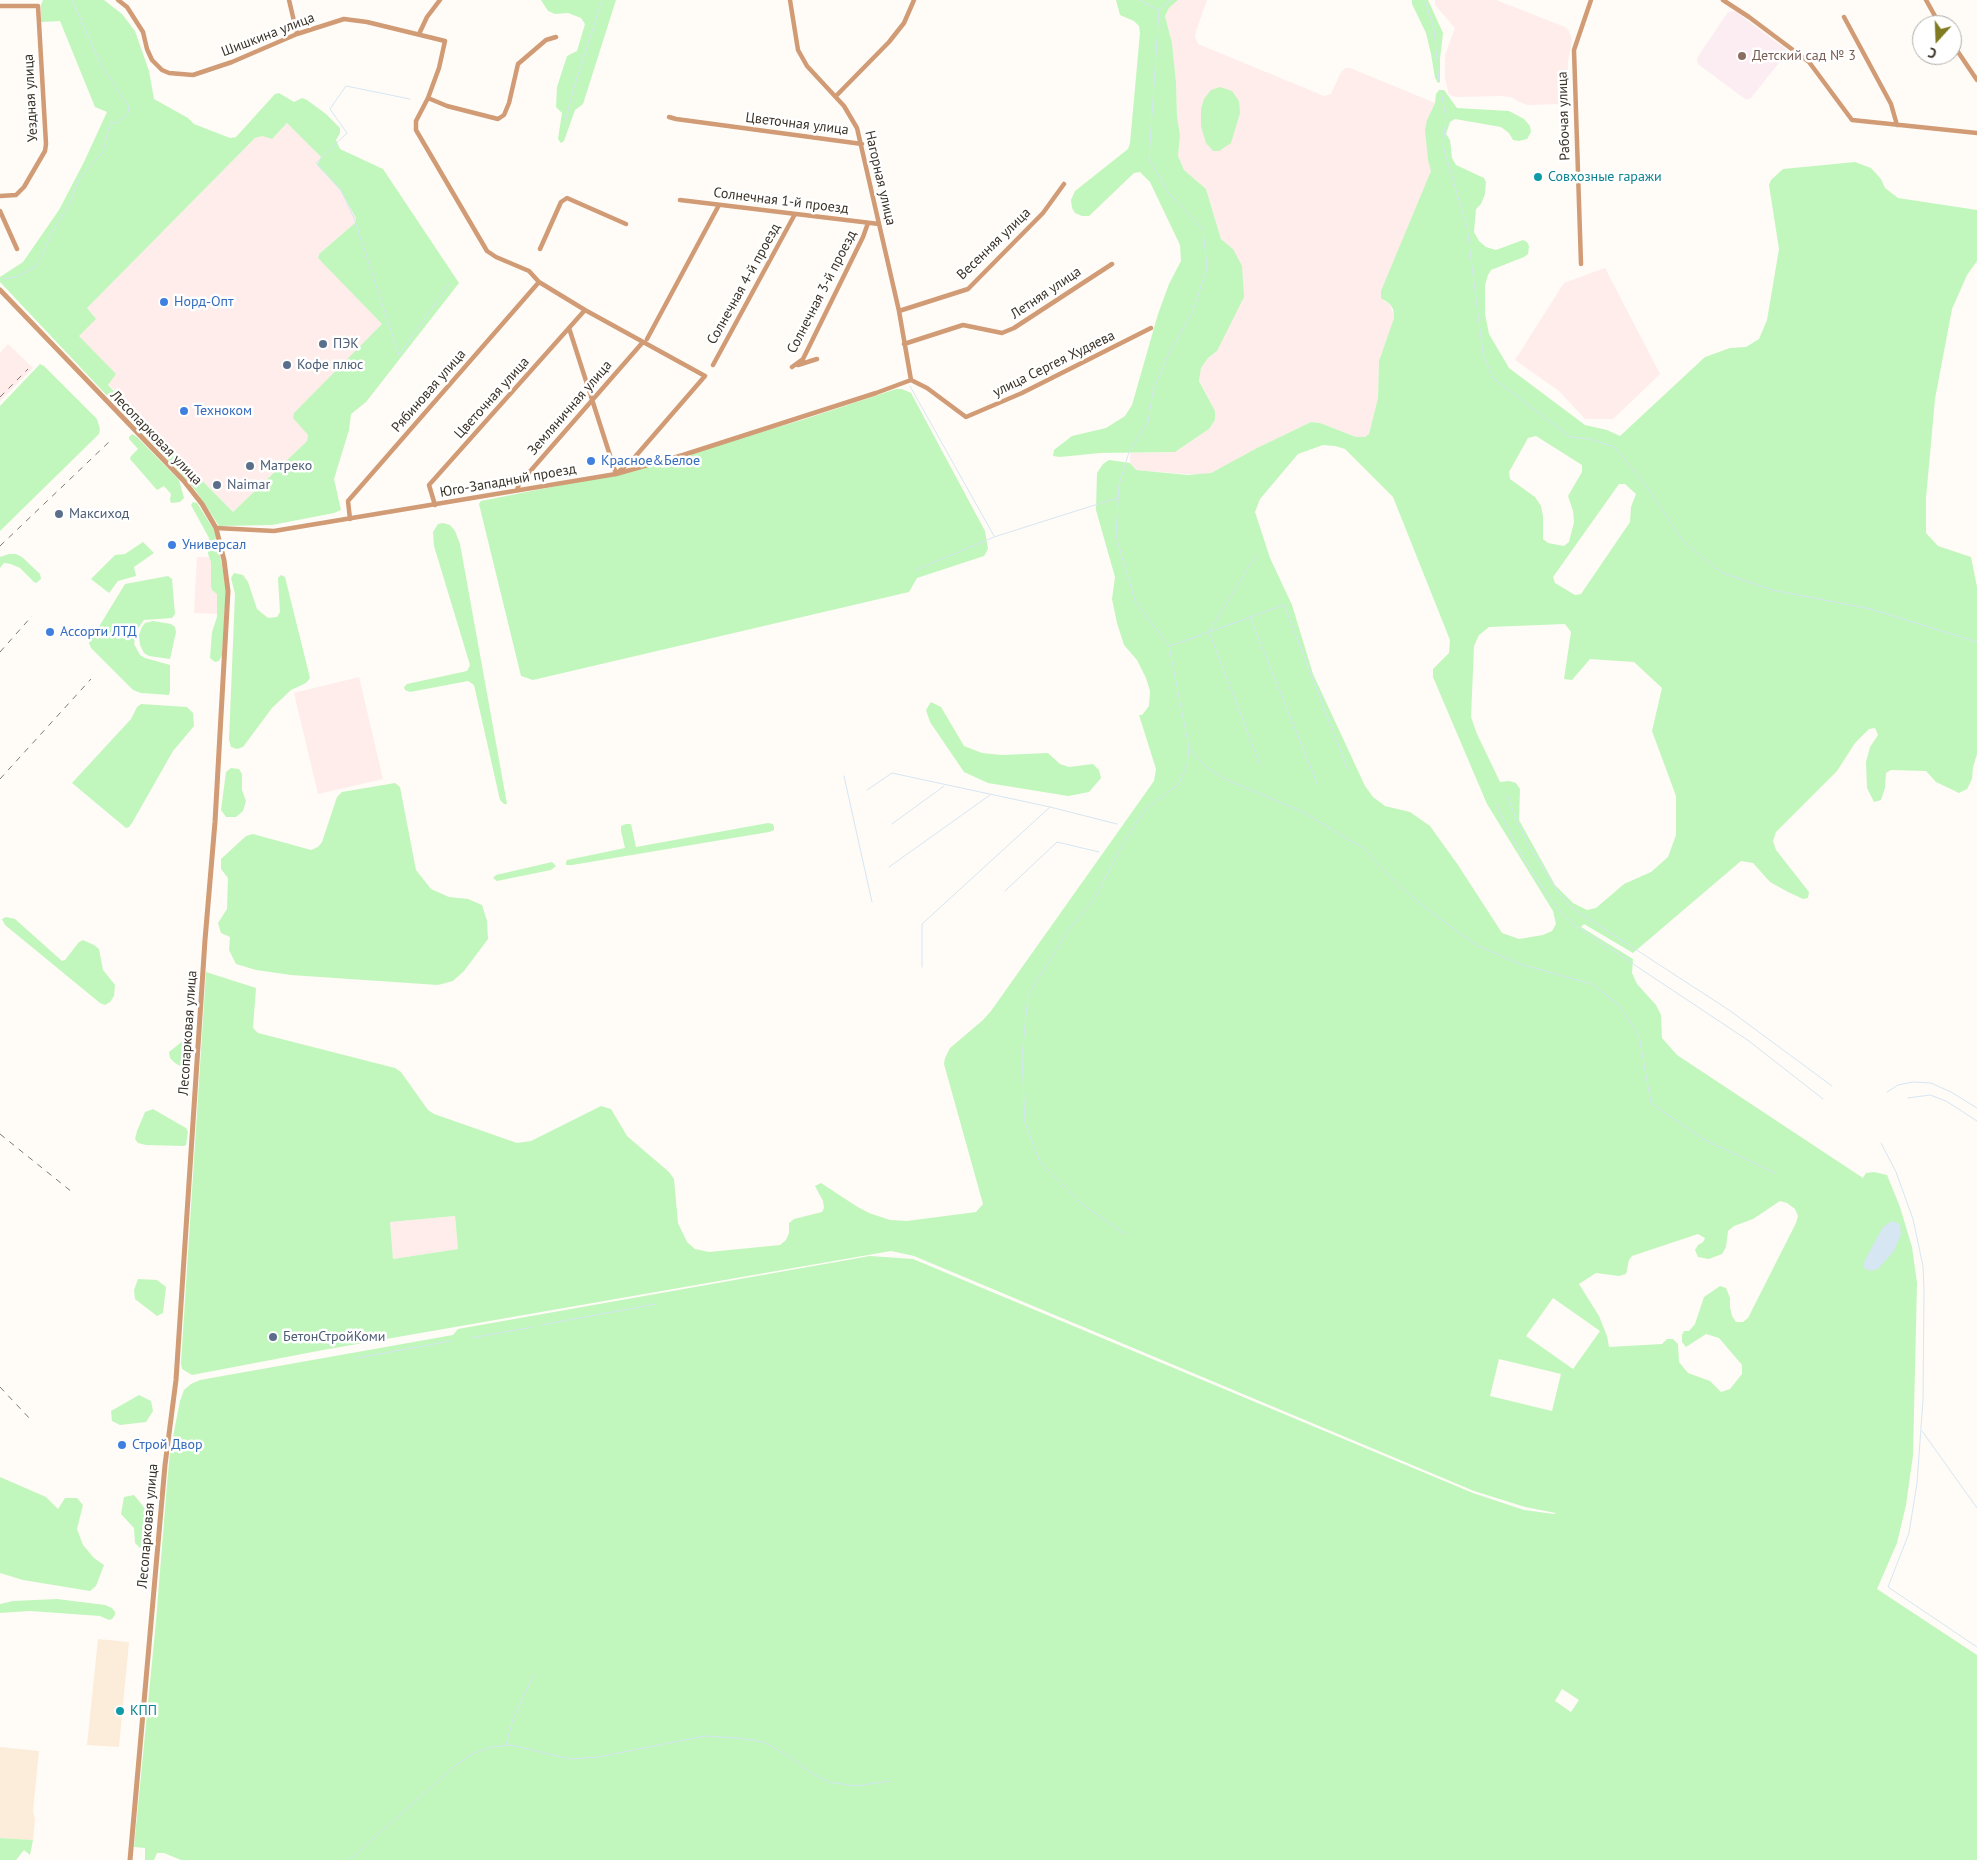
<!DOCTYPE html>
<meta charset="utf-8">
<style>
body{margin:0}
#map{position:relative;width:1977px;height:1860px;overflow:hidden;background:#fffbf6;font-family:"PT Sans",sans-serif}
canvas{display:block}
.north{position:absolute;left:1912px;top:15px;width:50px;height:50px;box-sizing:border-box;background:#fff;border:1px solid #b0ada9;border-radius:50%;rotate:200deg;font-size:14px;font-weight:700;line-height:20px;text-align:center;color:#393228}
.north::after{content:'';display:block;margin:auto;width:18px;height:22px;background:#807a20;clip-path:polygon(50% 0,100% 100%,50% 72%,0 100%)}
</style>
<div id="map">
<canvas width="1977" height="1860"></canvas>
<div class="north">С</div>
</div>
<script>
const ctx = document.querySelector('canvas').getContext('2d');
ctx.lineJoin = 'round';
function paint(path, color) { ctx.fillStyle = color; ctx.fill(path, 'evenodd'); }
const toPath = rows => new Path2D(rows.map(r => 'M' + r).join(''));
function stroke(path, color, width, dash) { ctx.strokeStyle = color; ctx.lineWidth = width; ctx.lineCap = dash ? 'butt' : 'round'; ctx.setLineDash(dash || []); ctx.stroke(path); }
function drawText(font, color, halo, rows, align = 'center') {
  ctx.font = font + ' "PT Sans",sans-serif'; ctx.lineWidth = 5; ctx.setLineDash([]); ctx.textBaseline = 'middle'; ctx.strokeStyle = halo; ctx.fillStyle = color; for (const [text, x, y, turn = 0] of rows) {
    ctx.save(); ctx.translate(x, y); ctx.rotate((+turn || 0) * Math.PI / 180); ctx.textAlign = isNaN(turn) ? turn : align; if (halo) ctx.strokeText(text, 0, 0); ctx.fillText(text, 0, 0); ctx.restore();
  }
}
paint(toPath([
 [98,1639,129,1642,119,1747,87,1745],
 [0,1747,39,1751,33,1811,35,1820,33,1840,0,1838]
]), '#fcedda');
paint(toPath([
 [1178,0,1207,0,1196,31,1195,37,1198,44,1324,96,1331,94,1341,72,1345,68,1350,68,1435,103,1427,120,1428,160,1432,171,1384,301,1390,304,1394,318,1379,361,1378,398,1369,434,1365,438,1356,437,1320,423,1311,422,1257,448,1211,473,1200,475,1135,470,1130,463,1130,453,1175,452,1209,429,1215,420,1215,411,1199,380,1201,368,1208,358,1217,351,1233,249,1221,239,1206,189,1184,170,1178,156,1180,136,1177,116,1176,82,1172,43,1165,16,1169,8],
 [1435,0,1496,0,1565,27,1569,31,1572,40,1568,61,1568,100,1562,104,1528,105,1519,102,1511,97,1500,96,1457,97,1449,95,1445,78,1445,55,1455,28,1435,5],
 [287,123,321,157,317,165,340,190,356,218,355,223,318,255,382,324,306,433,308,435,307,441,233,512,60,335,255,138,262,136,272,139],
 [1605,268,1660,374,1613,419,1585,419,1559,391,1515,360,1564,283],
 [8,344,33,368,0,401,0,353],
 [197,557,208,557,212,559,219,591,219,614,194,613],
 [359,677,383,779,318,794,294,693],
 [455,1216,458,1249,393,1259,390,1222]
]), '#feedeb');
paint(toPath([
 [1735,11,1787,50,1787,53,1750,99,1745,99,1698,64,1697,58,1728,12]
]), '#fcedf3');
paint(toPath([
 [43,0,104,0,122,14,135,31,149,71,154,99,188,118,194,124,230,138,236,137,275,94,279,93,294,102,302,98,307,100,326,114,340,128,340,133,336,140,340,149,383,169,459,283,366,402,351,414,349,430,334,479,341,510,334,513,272,525,219,526,196,491,178,471,0,282,0,277,23,262,59,210,84,162,107,112,95,107,60,21,41,22,41,5],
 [287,123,321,157,317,165,340,190,356,218,355,223,319,254,318,258,382,324,294,413,293,418,308,435,307,441,233,512,108,385,116,374,79,336,96,319,87,308,255,138,262,136,272,139],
 [541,0,616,0,583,104,575,110,564,141,561,143,558,139,562,113,556,107,557,87,567,56,577,51,585,24,581,18,568,13,555,14,548,11],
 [1116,0,1178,0,1169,8,1165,16,1172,43,1176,82,1177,116,1180,136,1178,156,1184,170,1206,189,1221,239,1233,249,1242,266,1244,297,1217,351,1208,358,1201,368,1199,381,1215,411,1215,420,1209,429,1175,452,1100,453,1060,457,1053,456,1054,450,1072,436,1106,428,1125,416,1132,405,1158,314,1169,284,1181,261,1180,245,1150,182,1140,172,1134,173,1089,216,1082,216,1075,213,1072,208,1071,200,1075,191,1128,149,1130,143,1140,33,1139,26,1134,21,1120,15],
 [1412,0,1428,0,1443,33,1440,59,1440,82,1438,83,1435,78,1431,54,1426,33,1412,4],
 [1220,87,1232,91,1239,101,1240,113,1231,143,1219,151,1213,151,1206,143,1201,126,1201,109,1204,99,1211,90],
 [1439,90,1444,90,1457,108,1509,111,1524,119,1530,126,1531,132,1527,139,1519,141,1513,140,1509,133,1501,127,1455,119,1450,122,1446,134,1450,140,1452,158,1456,165,1484,178,1486,182,1485,194,1481,204,1476,209,1474,232,1479,241,1486,247,1496,250,1523,240,1527,242,1529,246,1528,254,1524,257,1491,270,1488,275,1485,285,1485,314,1489,334,1509,368,1585,425,1607,430,1620,436,1705,357,1730,348,1746,347,1759,339,1767,320,1779,249,1769,185,1771,180,1783,169,1855,162,1871,168,1881,179,1885,188,1898,198,1977,210,1977,261,1967,275,1952,309,1935,399,1926,498,1926,533,1938,546,1971,557,1977,587,1977,754,1973,767,1972,779,1967,789,1959,793,1936,782,1926,771,1891,770,1886,773,1885,788,1881,800,1874,802,1867,788,1866,762,1870,747,1878,735,1875,728,1869,729,1855,743,1837,771,1776,832,1773,841,1776,850,1809,892,1808,898,1803,899,1788,892,1770,882,1753,863,1741,861,1633,953,1584,924,1581,927,1633,959,1632,973,1637,984,1656,1005,1661,1015,1662,1038,1677,1055,1863,1178,1866,1173,1874,1172,1887,1175,1900,1207,1912,1247,1917,1283,1915,1368,1913,1455,1906,1505,1897,1543,1877,1589,1977,1655,1977,1860,181,1860,164,1853,157,1853,154,1860,145,1860,145,1848,134,1847,156,1621,167,1484,170,1452,180,1401,184,1390,191,1384,200,1380,453,1335,458,1329,870,1256,913,1259,1473,1493,1524,1510,1554,1514,1556,1513,1525,1507,1474,1491,914,1256,891,1251,323,1350,192,1375,182,1369,181,1363,206,972,256,988,253,1028,258,1033,395,1068,401,1072,428,1110,434,1114,517,1143,531,1141,601,1106,611,1109,627,1136,669,1172,674,1179,678,1223,687,1242,695,1249,709,1252,780,1245,786,1240,789,1233,789,1223,794,1219,822,1212,824,1208,823,1201,815,1186,821,1183,856,1206,869,1213,890,1220,907,1221,976,1212,983,1204,944,1064,945,1058,950,1048,983,1020,991,1011,1154,781,1156,769,1139,715,1142,715,1149,706,1150,691,1146,678,1137,660,1124,645,1117,623,1112,599,1115,577,1096,510,1097,473,1103,464,1109,460,1130,463,1136,470,1188,475,1211,473,1257,448,1311,422,1320,423,1356,437,1365,437,1369,434,1378,398,1379,361,1394,318,1393,309,1390,304,1381,298,1381,291,1431,171,1428,160,1425,130,1427,120,1435,103,1436,94],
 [1536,436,1582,465,1582,472,1568,496,1573,511,1574,522,1569,542,1564,546,1548,543,1543,539,1543,516,1541,506,1535,497,1510,479,1509,472,1528,438],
 [1323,445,1335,446,1345,449,1393,497,1450,640,1449,653,1433,669,1433,677,1487,804,1553,911,1556,924,1552,931,1543,935,1519,939,1502,933,1458,865,1430,826,1410,812,1385,806,1373,797,1365,786,1313,674,1292,605,1270,558,1255,512,1260,499,1298,454],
 [1619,484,1625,484,1636,494,1631,507,1630,522,1581,594,1575,595,1555,583,1553,577],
 [1565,624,1571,632,1564,679,1572,680,1590,659,1634,662,1662,688,1652,731,1676,796,1676,835,1668,857,1651,872,1624,884,1596,908,1587,910,1573,903,1555,885,1519,820,1520,789,1516,783,1509,781,1500,782,1477,734,1471,717,1474,646,1479,635,1489,627],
 [1780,1201,1787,1203,1795,1209,1798,1216,1796,1223,1748,1318,1743,1322,1736,1322,1732,1316,1730,1307,1730,1298,1726,1288,1720,1286,1704,1297,1695,1324,1689,1331,1684,1331,1682,1335,1682,1342,1686,1347,1706,1334,1719,1338,1742,1365,1742,1374,1730,1389,1721,1392,1710,1381,1688,1373,1679,1362,1678,1344,1673,1339,1667,1339,1662,1344,1609,1347,1607,1336,1599,1316,1579,1284,1596,1273,1619,1276,1626,1274,1629,1260,1632,1256,1698,1234,1705,1238,1703,1242,1698,1245,1695,1250,1698,1257,1709,1259,1722,1254,1726,1247,1728,1231,1734,1226,1753,1219],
 [455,1216,458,1249,393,1259,390,1222],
 [1553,1298,1600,1331,1573,1369,1526,1336],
 [1499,1359,1561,1374,1552,1411,1490,1396],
 [1562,1689,1579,1700,1571,1712,1555,1701],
 [40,364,44,366,97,419,100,429,99,434,0,531,0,406],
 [896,389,902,389,911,393,985,531,988,549,984,556,917,578,909,592,533,680,521,676,479,504,481,501,617,474,802,420],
 [132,434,137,437,179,480,184,498,180,502,171,503,170,499,171,494,164,486,157,490,130,459,131,456,138,449,129,439,129,437],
 [193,502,197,503,214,530,222,565,226,591,222,655,219,661,215,662,210,658,212,632,217,617,217,594,212,590,211,586,211,562,208,554,209,538,191,505],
 [443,523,450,525,455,531,460,544,507,804,504,804,500,800,474,685,468,681,410,692,405,690,404,687,407,684,467,671,470,665,434,546,433,532,438,524],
 [143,542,154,553,134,567,136,576,118,581,109,593,91,579,115,555,125,554],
 [9,554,16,554,22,557,40,574,41,579,36,583,34,582,20,568,11,564,4,563,0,568,0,557],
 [234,573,243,575,248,582,257,609,268,618,277,617,280,612,278,578,281,575,285,577,310,678,306,683,291,690,272,708,243,747,237,749,231,747,229,740,235,594,231,578],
 [168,576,172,579,175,614,172,618,144,620,136,631,134,644,140,655,145,658,170,665,170,691,169,695,141,693,133,690,91,648,89,643,125,584],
 [153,621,171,624,175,627,176,632,170,659,149,656,144,653,140,645,139,635,142,627,145,623],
 [931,702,941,707,964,746,982,753,1002,755,1048,753,1060,764,1069,767,1093,764,1099,770,1101,778,1089,792,1068,796,988,783,964,772,930,722,926,710],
 [141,704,187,707,193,713,194,726,173,751,132,823,129,827,126,828,72,783,131,719,137,707],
 [231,768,239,769,242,774,242,790,246,801,243,811,236,817,226,817,221,810,226,772],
 [395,783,400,787,416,870,431,889,449,897,468,899,482,905,487,921,488,939,464,971,453,981,438,985,291,975,256,970,236,964,229,950,230,937,221,933,218,923,227,909,228,878,221,869,221,859,246,836,253,834,311,850,318,847,322,842,337,797,342,792],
 [768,823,773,824,774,827,774,830,769,832,572,865,566,865,566,862,567,860,625,848,621,831,621,826,626,824,631,824,636,847],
 [552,862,556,866,551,870,497,881,493,878,496,875],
 [6,917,15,919,62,961,65,960,79,942,83,940,94,945,99,949,103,970,115,985,114,996,110,1002,105,1005,100,1003,5,925,2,919],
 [184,1040,189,1040,191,1043,190,1063,187,1066,180,1066,175,1063,170,1058,169,1052],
 [153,1109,186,1128,188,1132,186,1145,184,1146,146,1145,138,1143,135,1139,137,1131,145,1112],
 [138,1279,157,1280,166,1287,163,1313,157,1316,135,1299,134,1290],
 [139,1395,151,1401,153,1411,146,1422,120,1425,112,1421,111,1411],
 [0,1477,46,1497,58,1509,65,1498,77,1498,83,1505,77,1529,83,1545,94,1558,104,1565,96,1586,90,1591,23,1580,0,1573],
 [134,1495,143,1506,152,1521,147,1545,140,1548,135,1543,134,1528,121,1514,124,1497],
 [57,1599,105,1605,112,1608,115,1612,115,1615,112,1619,109,1620,100,1616,30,1611,0,1613,0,1604,13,1601],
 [0,1838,33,1840,30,1855,24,1850,16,1860,0,1860]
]), '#c1f7bc');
paint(toPath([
 [1892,1221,1900,1224,1901,1234,1894,1251,1878,1269,1871,1271,1865,1269,1863,1265,1866,1258,1883,1227]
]), '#d6e6f3');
stroke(toPath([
 [1139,0,1159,10,1149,159,1170,195,1203,229,1207,268,1193,311,1169,353,1153,391,1148,422,1129,452,1119,485,1116,536,1135,601,1169,646,1189,748,1206,767,1225,779,1303,812,1363,848,1397,884,1440,919,1478,946,1520,964,1592,984,1620,1006,1639,1036,1651,1103,1703,1139,1775,1173],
 [1425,0,1434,29,1439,81],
 [1160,9,1171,0],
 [1441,91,1446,118,1443,146,1467,227,1483,354,1493,378,1570,437,1590,439,1615,447,1650,491,1683,541,1722,573,1772,590,1871,609,1977,642],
 [410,99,346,86,330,109,347,133,316,163,340,188,354,218,399,355,449,284],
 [565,123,573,91,602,0],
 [3,279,17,277,35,267,43,254,51,234,70,203,79,179,103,152,110,123,117,123,128,113,129,107,101,65,72,0],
 [910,386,994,536],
 [1256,555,1209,632,1260,765],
 [916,570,994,537,1117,498],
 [1250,617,1318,786],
 [1170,646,1284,605,1348,770],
 [844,776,872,902],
 [867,790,892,773,1050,807,1117,824],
 [1507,795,1517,821,1528,844,1558,892,1572,908,1729,1010,1832,1086],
 [1495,803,1519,850,1534,875,1556,907,1573,924,1749,1041,1823,1099],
 [892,824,944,786],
 [889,867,990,795],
 [1005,891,1057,842,1099,852],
 [922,967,922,924,1050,807],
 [1887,1092,1898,1085,1913,1082,1931,1083,1951,1092,1977,1108],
 [1908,1098,1930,1095,1946,1101,1977,1121],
 [1881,1143,1896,1172,1913,1219,1923,1266,1924,1290,1923,1400,1917,1483,1909,1533,1888,1587,1977,1647],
 [1126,1235,1082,1204,1040,1162,1025,1123,1022,1057,1028,995,1067,932,1095,898,1120,849,1146,809,1179,784,1187,765,1189,749],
 [541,1325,656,1304],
 [471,1338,533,1327],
 [357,1358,451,1341],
 [1922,1431,1977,1508],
 [506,1745,513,1719,534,1674],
 [349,1860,456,1765,472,1754,491,1747,511,1745,570,1759,598,1757,705,1736,737,1738,764,1742,790,1757,811,1773,829,1782,855,1786,890,1781]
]), '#d6e6f3', 1);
stroke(toPath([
 [118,0,127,7,143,32,147,49,152,60,162,70,169,73,193,75,232,62,297,34,344,19,367,22,445,41,439,68,428,98,416,121,416,130,487,251,496,257,529,271,539,282,585,310,705,376,634,458,616,474,569,328],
 [289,0,297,34],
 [790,0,798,50,807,66,844,106,857,128,899,311,911,380],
 [1723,0,1749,17,1809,62,1852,120,1977,133],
 [1926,0,1940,25],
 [0,6,38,6,46,144,45,151,24,187,16,195,0,196],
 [1844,17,1891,104,1897,125],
 [419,34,427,17,440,0],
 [1952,43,1977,80],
 [836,96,889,42,904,23,914,0],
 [428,98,447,106,498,119,504,115,509,103,518,64,546,40,556,37],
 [669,117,676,119,862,144],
 [680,200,879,224],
 [0,211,17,249],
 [540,249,561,202,567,198,626,224],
 [1581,264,1574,50,1591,0],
 [899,311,968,289,1043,213,1064,184],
 [647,339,719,205],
 [904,344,963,325,1002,333,1014,328,1112,264],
 [713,365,795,214],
 [798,365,817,359],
 [792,367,803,359,863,237,868,223],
 [911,380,927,388,966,417,1022,393,1151,328],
 [517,490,519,484,643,342],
 [435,505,429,485,585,310],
 [350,519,348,501,539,282],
 [216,528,274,531,616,474,683,455,876,393,911,380]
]), '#d09b75', 4.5);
stroke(toPath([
 [0,290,184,481,202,504,216,528,224,560,228,591,215,822,205,940,176,1380,165,1465,130,1860]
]), '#d09b75', 5);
stroke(toPath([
 [0,397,28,369],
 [0,546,110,441],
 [0,652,32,616],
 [0,779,91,679],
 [0,1134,72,1192],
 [0,1387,32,1421]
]), '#7e7870', 1, [6, 6]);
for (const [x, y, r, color] of [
 [1742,56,5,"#8d6e63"],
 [1538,177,5,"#0f9aa8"],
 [164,302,5,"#3f7fe0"],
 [323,344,5,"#5c6f8a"],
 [287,365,5,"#5c6f8a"],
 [184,411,5,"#3f7fe0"],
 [591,461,5,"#3f7fe0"],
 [250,466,5,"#5c6f8a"],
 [217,485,5,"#5c6f8a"],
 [59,514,5,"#5c6f8a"],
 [172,545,5,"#3f7fe0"],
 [50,632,5,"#3f7fe0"],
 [273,1337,5,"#5c6f8a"],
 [122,1445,5,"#3f7fe0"],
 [120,1711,5,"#0f9aa8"]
]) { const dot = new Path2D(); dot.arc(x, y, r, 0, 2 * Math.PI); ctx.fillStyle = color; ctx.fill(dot); stroke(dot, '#fff', 2); }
drawText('14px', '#393228', '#fff', [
 ["Шишкина улица",268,35,-21],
 ["Уездная улица",31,98,-93],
 ["Рабочая улица",1564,116,-92],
 ["Цветочная улица",797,124,7],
 ["Нагорная улица",880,178,77],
 ["Солнечная 1-й проезд",781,201,7],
 ["Весенняя улица",994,244,-44],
 ["Солнечная 4-й проезд",744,284,-61],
 ["Солнечная 3-й проезд",822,292,-63],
 ["Летняя улица",1046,293,-34],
 ["улица Сергея Худяева",1054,364,-26],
 ["Рябиновая улица",429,391,-49],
 ["Цветочная улица",492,398,-48],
 ["Земляничная улица",570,408,-49],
 ["Лесопарковая улица",156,438,46],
 ["Юго-Западный проезд",508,481,-10],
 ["Лесопарковая улица",188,1033,-86],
 ["Лесопарковая улица",148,1526,-85]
]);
drawText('14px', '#785e54', '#fff', [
 ["Детский сад № 3",1752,56]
], 'left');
drawText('14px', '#0d838f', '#fff', [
 ["Совхозные гаражи",1548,177],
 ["КПП",130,1711]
], 'left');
drawText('14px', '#366cbe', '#fff', [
 ["Норд-Опт",174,302],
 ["Техноком",194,411],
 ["Красное&Белое",601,461],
 ["Универсал",182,545],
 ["Ассорти ЛТД",60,632],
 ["Строй Двор",132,1445]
], 'left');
drawText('14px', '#4e5e75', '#fff', [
 ["ПЭК",333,344],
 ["Кофе плюс",297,365],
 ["Матреко",260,466],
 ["Naimar",227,485],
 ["Максиход",69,514],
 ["БетонСтройКоми",283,1337]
], 'left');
</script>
